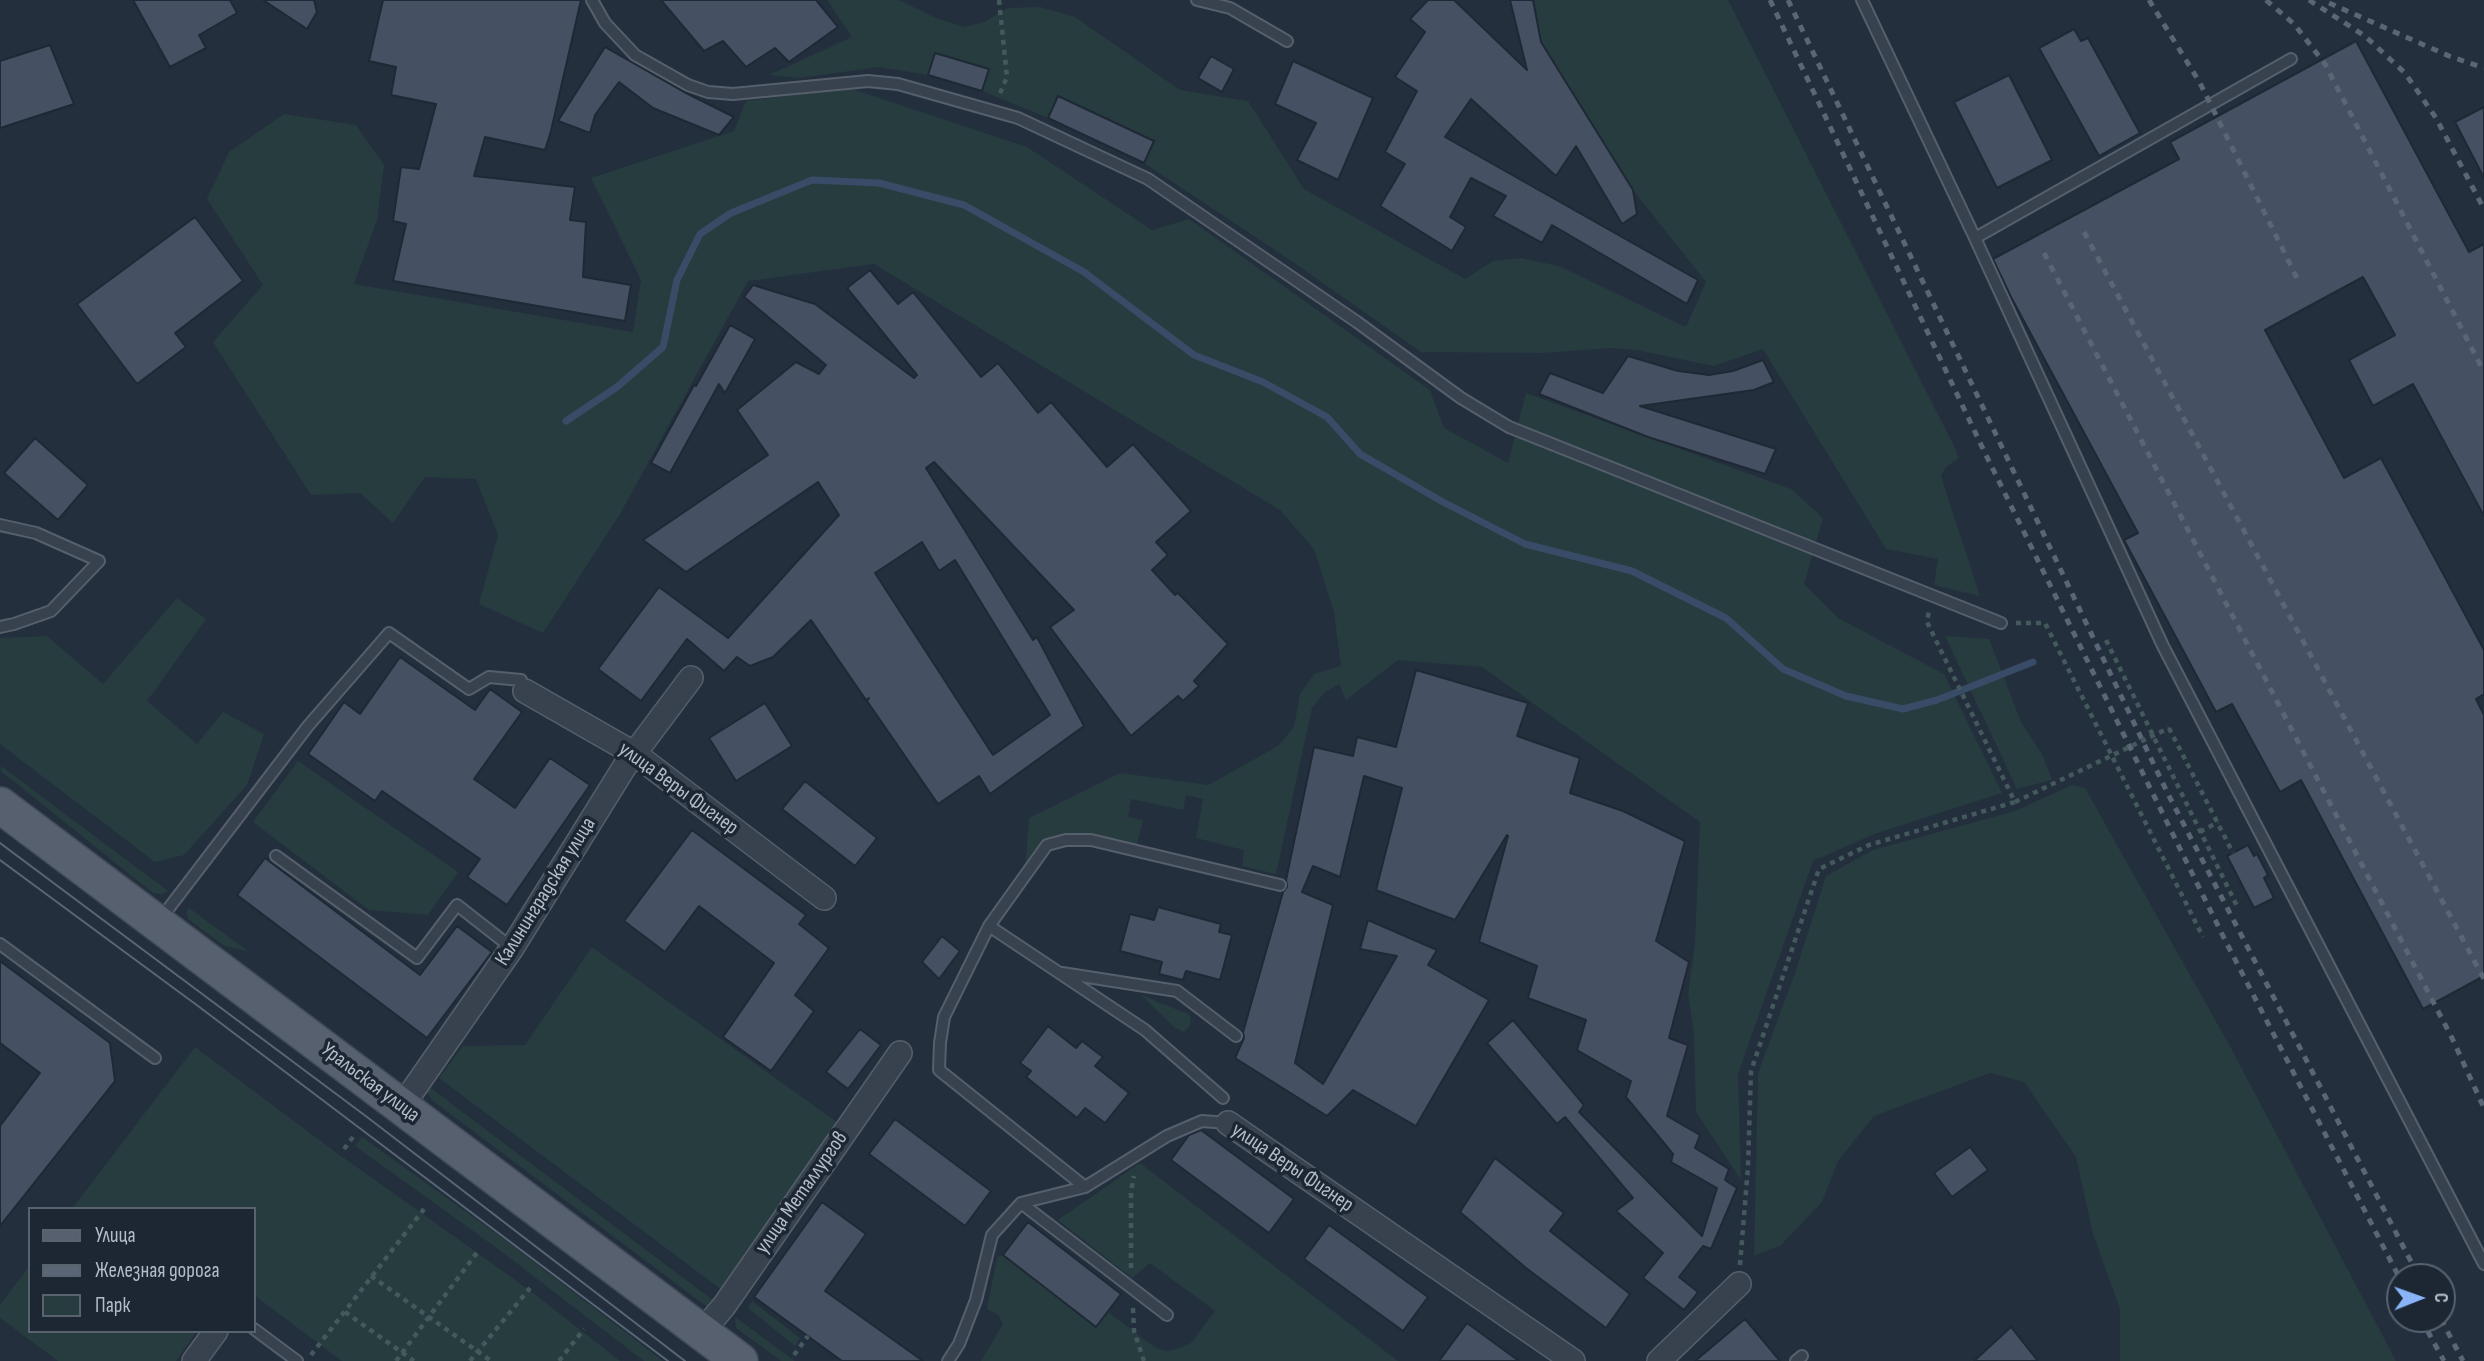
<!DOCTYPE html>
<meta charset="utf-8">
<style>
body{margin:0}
#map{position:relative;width:2484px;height:1361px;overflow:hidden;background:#242f3e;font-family:"Sofia Sans Condensed",sans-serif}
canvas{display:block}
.legend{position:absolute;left:28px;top:1207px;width:228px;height:126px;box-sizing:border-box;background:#1d2633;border:2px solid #59626f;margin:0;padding:9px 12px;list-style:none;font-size:21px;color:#b4bcc9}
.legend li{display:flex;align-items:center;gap:14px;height:35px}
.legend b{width:35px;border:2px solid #59626f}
.north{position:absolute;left:2386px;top:1263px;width:70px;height:70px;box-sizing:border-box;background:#1d2633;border:2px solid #59626f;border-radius:50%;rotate:89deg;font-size:19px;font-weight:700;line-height:28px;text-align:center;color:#b4bcc9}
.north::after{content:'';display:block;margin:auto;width:24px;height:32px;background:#8ab4f8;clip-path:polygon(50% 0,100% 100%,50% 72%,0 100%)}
</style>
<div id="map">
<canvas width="2484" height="1361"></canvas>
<ul class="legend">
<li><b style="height:9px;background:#56606e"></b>Улица</li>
<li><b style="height:9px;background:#5a6575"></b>Железная дорога</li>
<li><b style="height:19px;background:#263c3f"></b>Парк</li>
</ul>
<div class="north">С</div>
</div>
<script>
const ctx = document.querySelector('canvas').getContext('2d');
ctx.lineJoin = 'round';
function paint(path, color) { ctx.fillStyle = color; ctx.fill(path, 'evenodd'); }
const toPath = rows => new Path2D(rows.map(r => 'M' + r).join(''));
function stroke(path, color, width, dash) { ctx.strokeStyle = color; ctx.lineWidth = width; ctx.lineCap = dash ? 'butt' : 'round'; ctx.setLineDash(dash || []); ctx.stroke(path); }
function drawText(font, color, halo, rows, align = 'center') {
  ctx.font = font + ' "Sofia Sans Condensed",sans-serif'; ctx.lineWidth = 7; ctx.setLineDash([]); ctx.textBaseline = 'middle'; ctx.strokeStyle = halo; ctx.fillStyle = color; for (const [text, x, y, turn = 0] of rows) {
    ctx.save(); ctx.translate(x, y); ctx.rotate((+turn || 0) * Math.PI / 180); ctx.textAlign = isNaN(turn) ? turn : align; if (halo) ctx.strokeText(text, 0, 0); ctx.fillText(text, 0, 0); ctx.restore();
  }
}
paint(toPath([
 [827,0,899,0,936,18,965,27,984,22,1008,8,1040,7,1075,17,1180,90,1248,101,1304,189,1465,279,1493,261,1520,258,1559,266,1686,327,1706,282,1633,190,1541,42,1534,0,1728,0,1955,448,1959,458,1946,467,1941,476,1980,596,1934,585,1938,559,1886,549,1763,349,1714,366,1636,350,1611,348,1542,353,1421,352,1293,262,1144,163,1154,141,1059,96,1048,118,982,91,988,70,935,53,928,75,879,67,800,78,769,75,852,37],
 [849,88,1027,147,1152,230,1189,219,1430,390,1444,428,1508,463,1526,393,1791,489,1823,518,1804,584,1838,618,1944,674,2002,793,1874,834,1813,861,1738,1074,1741,1180,1696,1112,1694,1034,1688,993,1695,943,1700,822,1482,667,1398,660,1346,700,1339,684,1324,693,1312,708,1276,874,1242,866,1244,850,1196,838,1203,799,1186,795,1183,810,1131,799,1128,817,1143,820,1137,845,1086,834,1066,834,1046,839,1025,869,1029,818,1120,773,1208,785,1278,746,1294,727,1300,694,1314,674,1341,666,1334,612,1314,549,1280,510,874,264,748,281,620,514,543,633,479,604,498,535,476,479,425,477,393,523,360,493,311,495,213,342,263,285,207,199,229,152,284,114,356,125,384,165,377,220,354,284,633,332,641,280,591,178,734,131,746,101],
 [177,598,206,619,147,701,197,744,223,712,264,734,247,785,184,855,155,862,0,744,0,638,47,636,103,684],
 [1945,636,1989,639,2021,722,2043,756,2052,780,2017,789],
 [298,761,458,872,428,915,369,910,253,822],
 [1,766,168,891,163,894,153,893,1,771],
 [2072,785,2085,788,2232,1050,2396,1361,2120,1361,2120,1309,2093,1234,2076,1157,2024,1082,1990,1073,1874,1116,1838,1161,1822,1202,1781,1245,1754,1256,1758,1073,1795,973,1826,876,1873,850,2015,811],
 [189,908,248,951,224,946,188,919,186,912],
 [592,947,837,1122,832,1141,726,1293,439,1078,463,1046,525,1045],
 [1141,995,1188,1014,1191,1018,1190,1026,1184,1032,1175,1028],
 [195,1047,334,1151,532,1292,620,1361,342,1361,254,1295,254,1209,72,1209],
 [428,1086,718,1304,711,1308,707,1307,432,1100,426,1091],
 [362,1137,504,1239,663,1361,644,1361,498,1249,355,1146],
 [1140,1163,1398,1361,981,1361,1003,1324,998,1315,987,1309,997,1257,1003,1255,1095,1326,1107,1311,1156,1348,1166,1351,1177,1349,1191,1343,1215,1311,1150,1263,1132,1278,1058,1220],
 [30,1265,30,1331,197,1331,176,1361,58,1361,0,1318,0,1305],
 [752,1301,800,1338,795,1346,748,1308],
 [735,1317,795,1361,781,1361,736,1328]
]), '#263c3f');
stroke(toPath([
 [566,421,617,387,663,347,677,280,700,234,731,213,812,180,879,183,964,205,1084,272,1194,355,1263,382,1327,417,1360,454,1443,502,1525,544,1632,571,1726,618,1783,669,1846,696,1903,709,1937,700,2033,662]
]), '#394c67', 7);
const building = toPath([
 [133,0,230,0,237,13,199,35,206,48,170,67,133,0],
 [263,0,314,0,317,12,307,29,263,0],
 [383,0,581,0,551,131,545,150,485,137,474,176,575,187,570,220,586,222,583,277,631,285,625,321,393,281,406,224,393,221,401,167,419,169,436,104,391,95,396,67,369,61,383,0],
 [661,0,816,0,838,27,789,62,775,48,746,67,723,41,704,51,661,0],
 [1428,0,1454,0,1527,70,1510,0,1533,0,1541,42,1633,190,1637,214,1622,224,1576,146,1556,176,1471,99,1445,137,1698,280,1687,304,1552,225,1542,243,1493,216,1506,196,1471,178,1450,217,1466,227,1452,251,1380,206,1405,164,1385,152,1417,91,1395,77,1425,32,1410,19,1428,0],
 [2074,29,2081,41,2088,38,2140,133,2099,156,2039,48,2074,29],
 [2356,41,2469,252,2484,244,2484,516,2413,384,2373,406,2349,360,2395,335,2363,277,2265,330,2344,478,2381,458,2484,650,2484,694,2476,699,2484,715,2484,976,2423,1009,2301,780,2280,792,2232,704,2216,712,2124,540,2138,533,2011,297,1993,259,2179,159,2170,142,2356,41],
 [50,45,74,104,0,128,0,61,50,45],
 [605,47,684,92,734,117,719,135,653,108,619,82,595,115,590,133,558,121,605,47],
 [935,53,989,69,982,91,928,75,935,53],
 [1211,56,1234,69,1222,92,1198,78,1211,56],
 [1293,61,1373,98,1338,180,1297,160,1316,123,1275,104,1293,61],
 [2009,75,2052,160,1997,188,1954,102,2009,75],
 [1058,96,1154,141,1144,163,1048,118,1058,96],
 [2484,107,2484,178,2455,122,2484,107],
 [195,217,243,281,175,333,186,347,137,384,77,304,195,217],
 [870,270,898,304,913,292,981,377,998,363,1038,413,1051,402,1107,467,1133,444,1191,511,1156,542,1168,555,1152,570,1175,595,1178,593,1228,644,1194,681,1199,686,1183,701,1178,696,1131,736,1050,627,1074,610,934,462,926,468,1033,640,1037,637,1084,726,990,794,979,776,938,804,867,701,869,698,866,700,811,620,773,657,750,666,737,657,724,671,687,639,641,701,598,669,659,587,728,638,839,515,818,482,686,572,643,540,768,455,737,410,796,362,819,374,826,365,744,297,753,285,815,304,914,378,917,375,847,288,870,270],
 [922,542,939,571,955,560,1050,715,993,755,875,573,922,542],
 [730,325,755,339,725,393,719,384,670,473,651,463,694,385,696,386,730,325],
 [1628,356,1678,371,1709,375,1733,371,1763,360,1774,382,1754,390,1640,406,1776,449,1765,474,1648,437,1539,394,1550,373,1603,393,1628,356],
 [35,438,88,485,58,520,4,473,35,438],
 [400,657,475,710,490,689,522,712,474,779,515,808,550,758,590,785,507,905,467,877,480,859,382,791,375,801,308,754,344,702,360,714,400,657],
 [1416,670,1528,703,1517,736,1580,758,1570,793,1623,811,1685,841,1656,941,1689,962,1669,1038,1688,1045,1667,1116,1700,1135,1695,1148,1729,1169,1725,1180,1737,1188,1711,1249,1703,1246,1679,1277,1698,1292,1684,1310,1643,1278,1663,1253,1616,1211,1633,1198,1565,1117,1557,1124,1487,1043,1513,1020,1584,1105,1579,1112,1702,1236,1717,1188,1671,1162,1673,1154,1626,1097,1631,1081,1577,1050,1586,1020,1528,998,1537,966,1479,942,1508,836,1507,835,1455,920,1376,890,1402,788,1364,776,1340,877,1313,866,1302,892,1333,905,1295,1063,1323,1084,1397,956,1360,949,1368,920,1437,950,1428,965,1489,1000,1416,1126,1353,1090,1327,1116,1235,1058,1244,1038,1243,1032,1283,892,1287,887,1286,880,1314,747,1353,756,1357,737,1396,747,1416,670],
 [765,703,792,746,736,781,709,738,765,703],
 [805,781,877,838,855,866,782,809,805,781],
 [692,830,806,915,799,924,829,948,795,995,814,1011,771,1071,723,1037,774,963,699,906,665,952,624,921,692,830],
 [2248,845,2254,856,2257,854,2268,875,2264,878,2274,898,2254,908,2227,856,2248,845],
 [265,858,420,975,457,926,492,952,427,1038,237,895,265,858],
 [1158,907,1221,924,1219,932,1232,935,1220,980,1186,971,1183,980,1159,974,1162,962,1120,951,1130,914,1154,920,1158,907],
 [942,936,960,951,939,979,922,962,942,936],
 [0,961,110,1043,115,1081,0,1226,0,1126,40,1073,0,1043,0,961],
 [1048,1026,1076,1048,1082,1041,1103,1057,1095,1066,1129,1093,1105,1123,1085,1108,1077,1118,1026,1077,1031,1071,1020,1063,1048,1026],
 [860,1029,881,1045,848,1089,826,1072,860,1029],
 [895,1119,991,1191,965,1226,869,1154,895,1119],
 [1201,1130,1294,1199,1269,1233,1171,1160,1189,1135,1201,1130],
 [1970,1147,1988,1170,1952,1197,1934,1173,1970,1147],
 [1495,1158,1564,1213,1550,1231,1630,1294,1606,1328,1526,1268,1460,1212,1495,1158],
 [822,1202,866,1234,825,1291,923,1361,842,1361,754,1297,822,1202],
 [1028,1222,1121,1294,1096,1327,1003,1255,1028,1222],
 [1329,1225,1428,1297,1403,1331,1304,1259,1329,1225],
 [1745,1319,1780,1361,1695,1361,1745,1319],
 [1467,1323,1519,1361,1439,1361,1467,1323],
 [2011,1327,2038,1361,1974,1361,2011,1327]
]);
paint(building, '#455162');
stroke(building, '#1f2835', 2);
const lane = toPath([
 [592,0,605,23,635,55,688,85,708,92,733,94,868,81,898,84,1018,118,1148,179,1357,322,1461,398,1509,427,2001,623],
 [1197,0,1230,8,1287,41],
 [1862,0,1975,238,2163,646,2484,1264],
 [1975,238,2291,59],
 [0,525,36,533,99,561,51,611,14,624,0,627],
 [276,856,417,958,457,905,512,948],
 [159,921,308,726,389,633,469,689,489,677,521,680],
 [989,926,1145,1030,1223,1098],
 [0,944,155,1058],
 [1062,973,1177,991,1236,1036],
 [1228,1123,1202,1121,1167,1136,1085,1187,939,1070,940,1043,944,1017,989,926,1047,845,1066,840,1091,840,1280,885],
 [1021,1203,1167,1315],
 [254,1329,297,1361],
 [948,1361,959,1344,976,1300,992,1235,1021,1203,1085,1187],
 [1796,1361,1802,1356]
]);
const street = toPath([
 [525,691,635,754,824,898],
 [402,1106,512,948,625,766,691,678],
 [1228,1123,1573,1361],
 [702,1332,724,1306,900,1053],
 [194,1361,216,1331],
 [1659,1361,1739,1284]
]);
const primary = toPath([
 [0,805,740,1361]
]);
stroke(lane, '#565f6c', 14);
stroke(street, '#565f6c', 26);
stroke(primary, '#414a57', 38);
stroke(toPath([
 [999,0,1007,77,999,96],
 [2016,623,2045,623,2203,937],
 [2106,640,2237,906],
 [2169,728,2233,853],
 [2200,832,2218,822],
 [344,1149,356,1133],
 [1740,1265,1748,1167,1751,1071,1819,869,1869,845,2015,802,1927,622,1929,610],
 [1131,1268,1131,1191,1134,1176],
 [371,1276,491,1361],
 [1133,1308,1134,1331,1144,1361],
 [345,1312,414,1361],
 [311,1355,424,1209],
 [794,1355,808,1336],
 [396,1361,479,1250],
 [470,1361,530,1288],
 [559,1361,584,1329]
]), '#44595c', 4.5, [5, 5]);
stroke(lane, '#38414e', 10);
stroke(street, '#38414e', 23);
stroke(primary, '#56606e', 35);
stroke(toPath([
 [0,843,367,1117,685,1361],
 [0,860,198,1006,668,1361]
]), '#5a6575', 2);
stroke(toPath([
 [1770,0,1984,451,2121,729,2225,940,2400,1279],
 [1788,0,2168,794,2419,1277],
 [2149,0,2200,83,2298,280],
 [2266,0,2294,24,2325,64,2484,372],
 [2309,0,2365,36,2405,73,2436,118,2484,209],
 [2329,3,2449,56,2484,68],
 [2084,232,2484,979],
 [2044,253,2452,1038,2484,1108],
 [2421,1319,2444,1361],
 [2441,1319,2463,1361]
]), '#5a6575', 5, [7, 7]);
stroke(toPath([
 [2015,802,2169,728]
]), '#44595c', 4.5, [5, 5]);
drawText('21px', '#b4bcc9', '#1d2633', [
 ["улица Веры Фигнер",678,789,36],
 ["Калининградская улица",546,892,-58],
 ["Уральская улица",370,1083,37],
 ["улица Веры Фигнер",1292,1168,34],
 ["улица Металлургов",802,1193,-55]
]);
</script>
